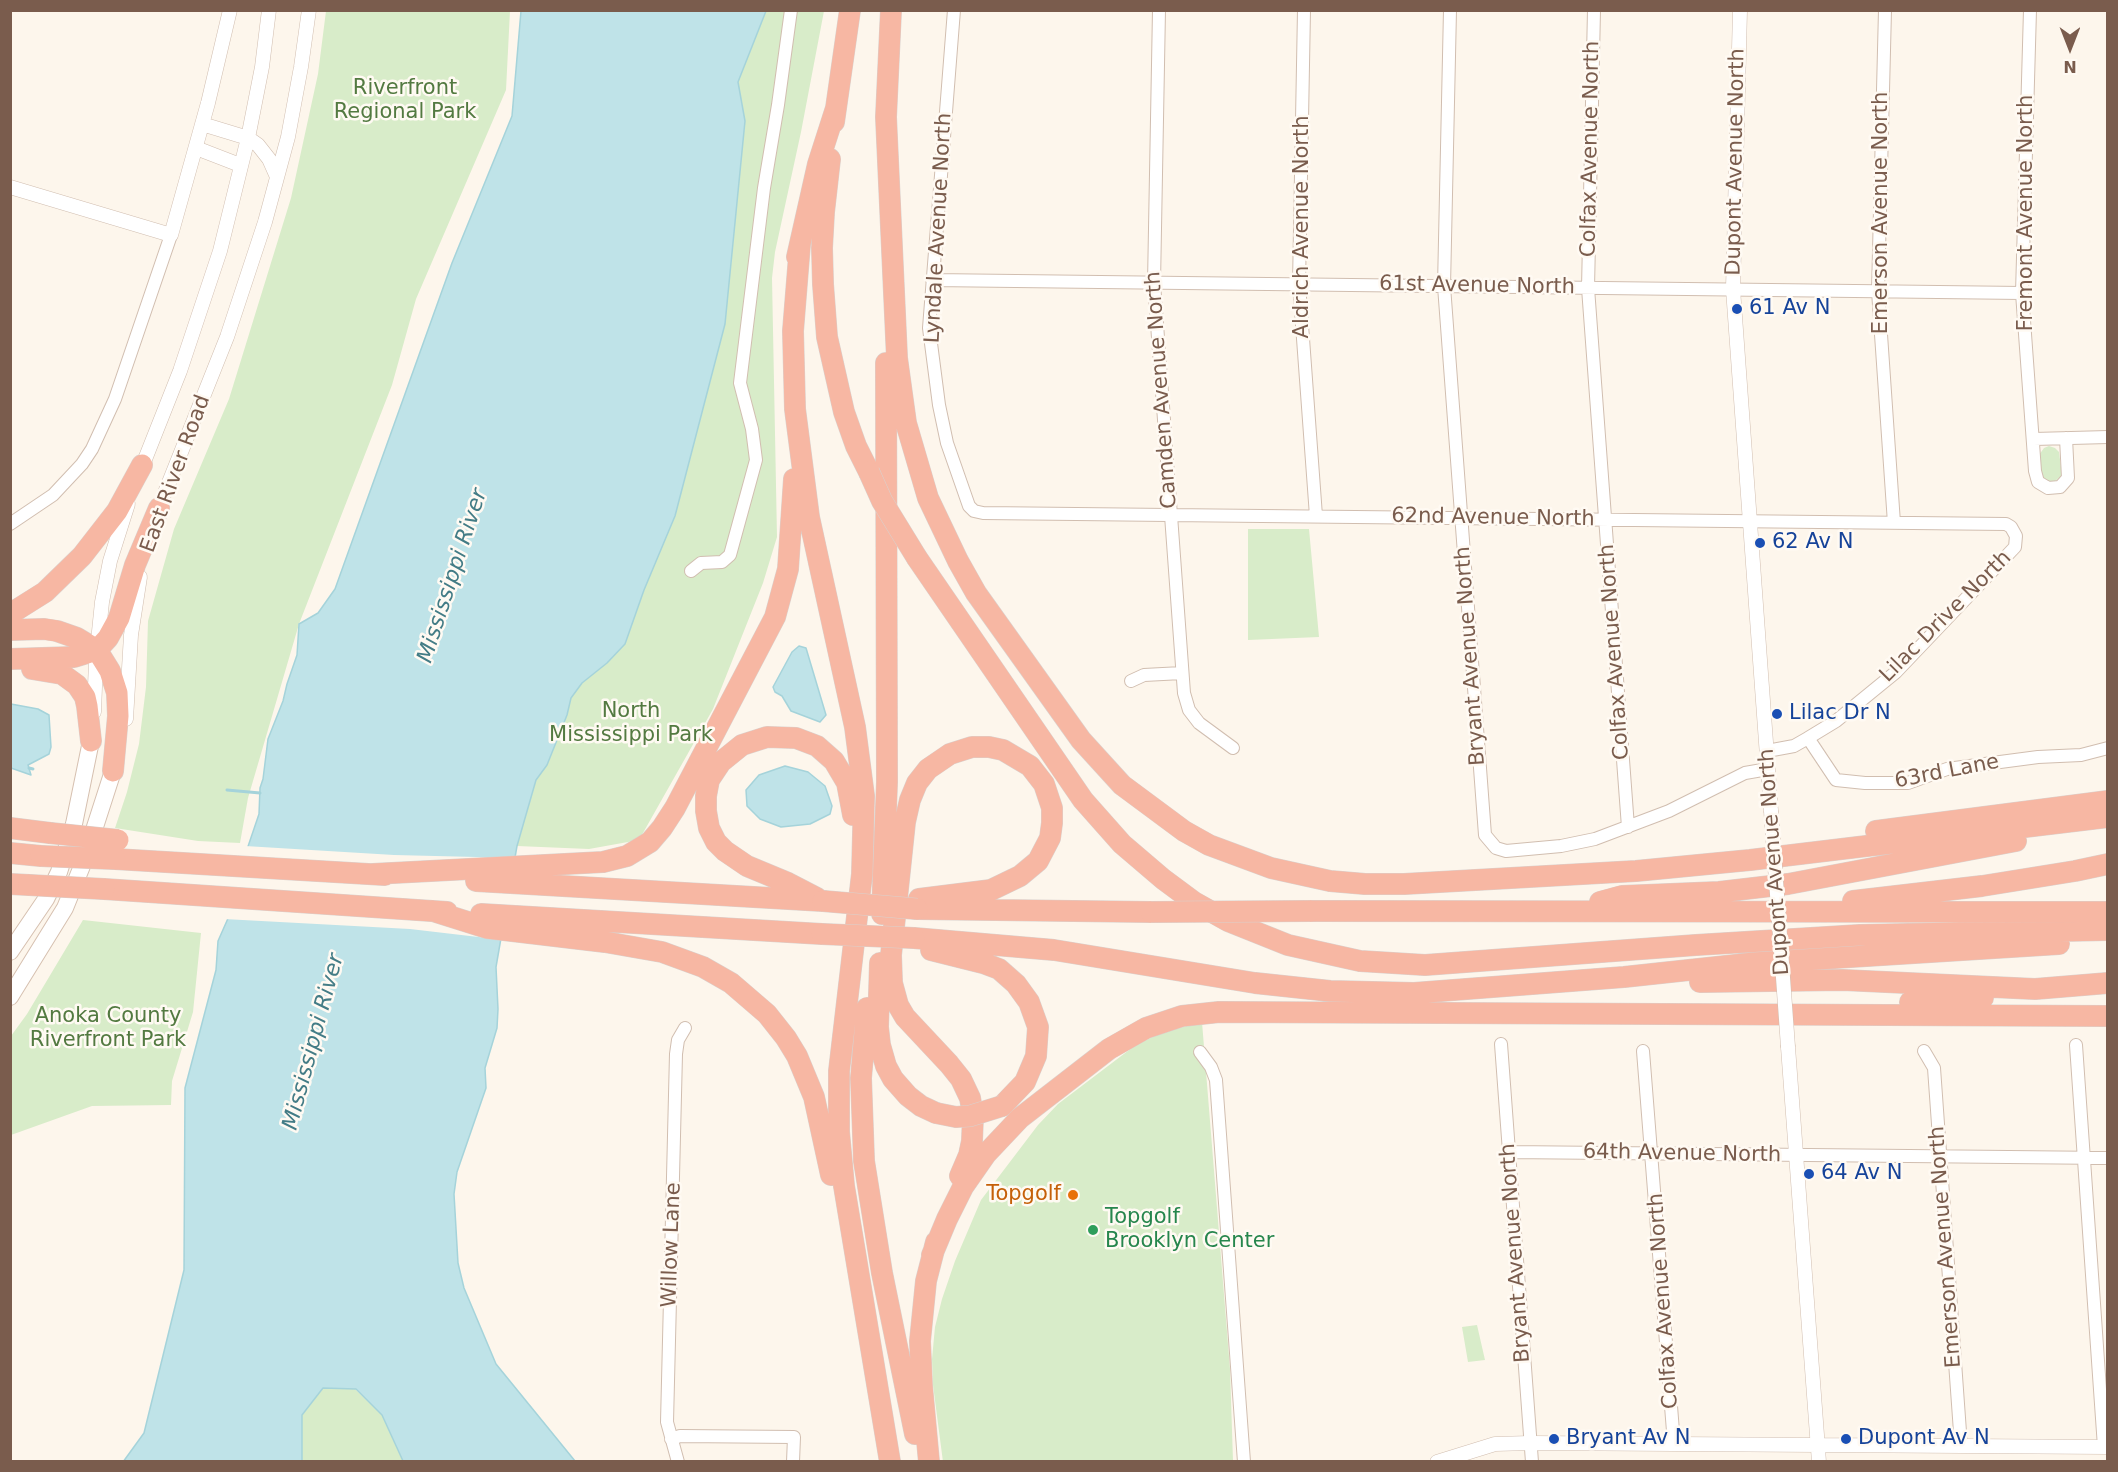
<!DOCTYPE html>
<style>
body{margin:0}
#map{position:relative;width:2118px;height:1472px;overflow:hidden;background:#fdf6ec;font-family:"DejaVu Sans",sans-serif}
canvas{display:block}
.frame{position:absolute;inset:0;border:12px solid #7a5c4d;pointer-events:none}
.north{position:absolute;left:2040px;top:18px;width:60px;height:60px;-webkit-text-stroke:4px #fffaf3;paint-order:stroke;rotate:180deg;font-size:16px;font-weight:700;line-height:24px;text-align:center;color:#7a5c4d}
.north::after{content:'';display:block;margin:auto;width:21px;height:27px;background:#7a5c4d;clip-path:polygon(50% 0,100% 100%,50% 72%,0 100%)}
</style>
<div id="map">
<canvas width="2118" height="1472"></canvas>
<div class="frame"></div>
<div class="north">N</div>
</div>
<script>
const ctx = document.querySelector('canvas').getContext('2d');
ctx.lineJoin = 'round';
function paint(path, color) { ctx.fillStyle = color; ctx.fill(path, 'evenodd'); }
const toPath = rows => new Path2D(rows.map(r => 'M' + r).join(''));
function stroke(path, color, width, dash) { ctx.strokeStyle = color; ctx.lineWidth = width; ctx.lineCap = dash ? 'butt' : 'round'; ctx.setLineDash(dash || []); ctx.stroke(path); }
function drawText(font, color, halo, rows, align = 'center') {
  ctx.font = font + ' "DejaVu Sans",sans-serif'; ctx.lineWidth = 5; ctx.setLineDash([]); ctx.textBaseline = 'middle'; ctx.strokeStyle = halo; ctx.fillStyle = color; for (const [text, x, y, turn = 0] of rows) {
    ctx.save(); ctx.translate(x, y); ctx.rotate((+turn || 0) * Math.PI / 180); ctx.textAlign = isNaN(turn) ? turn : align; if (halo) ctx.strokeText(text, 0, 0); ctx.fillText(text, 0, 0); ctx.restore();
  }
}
paint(toPath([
 [326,11,510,11,506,90,416,299,392,385,299,624,248,798,240,843,198,841,115,828,127,792,139,744,146,687,148,621,174,529,229,399,291,198,318,74],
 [766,11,824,11,801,132,775,252,772,278,777,537,763,583,713,709,639,840,589,849,517,846,536,780,547,765,567,715,571,698,582,683,607,663,625,644,644,590,725,324,745,121,738,82],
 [2049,446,2055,448,2059,452,2062,475,2053,483,2048,483,2041,478,2039,455,2044,448],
 [1248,529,1309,529,1319,637,1248,640],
 [83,920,201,933,193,1012,172,1081,171,1105,92,1106,11,1135,11,1036,27,1014],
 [1202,1022,1230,1369,1233,1461,943,1462,933,1385,932,1359,935,1327,942,1299,955,1261,981,1200,1038,1125,1058,1104,1137,1044,1164,1032],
 [1477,1325,1485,1360,1468,1362,1462,1327],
 [323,1388,355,1389,382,1415,403,1461,302,1462,302,1415]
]), '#d8ecc9');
const water = toPath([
 [521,11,766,11,738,82,745,121,725,324,675,516,644,590,625,644,607,663,582,683,571,698,567,715,547,765,536,780,517,846,496,967,498,1009,497,1028,485,1068,486,1088,457,1172,454,1194,458,1263,464,1288,496,1364,575,1461,403,1461,382,1415,356,1389,323,1388,302,1415,302,1461,123,1462,144,1433,184,1270,185,1088,216,970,218,941,241,889,239,873,259,814,260,788,263,779,268,739,283,701,287,684,297,655,299,624,318,613,335,589,452,263,512,116,521,11],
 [799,646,806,648,826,715,820,722,791,711,782,696,775,692,773,687,792,652,799,646],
 [11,704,38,709,49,715,51,747,49,754,28,765,31,775,11,768,11,704],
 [785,766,808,772,825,786,832,806,830,814,810,824,781,827,760,819,747,806,746,790,759,775,785,766]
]);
paint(water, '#bfe3e8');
stroke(water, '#a5d3da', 1.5);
paint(toPath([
 [245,846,394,855,518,858,504,940,410,929,224,919,238,889,236,872]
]), '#fdf6ec');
stroke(toPath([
 [29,768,33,769],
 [227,790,260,793]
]), '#a5d3da', 3);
const minor = toPath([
 [954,10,929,328,939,405,947,443,969,506,974,511,983,513,2006,524,2011,527,2016,536,2015,547,1896,672,1836,721,1808,738,1794,746,1767,751],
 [1159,10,1154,283,1184,693,1189,710,1199,723,1233,748],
 [1304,10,1299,284,1316,516],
 [1450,10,1444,286,1485,835,1496,848,1506,851,1561,846,1595,839,1669,811,1745,773,1768,769],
 [1594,10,1588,288,1628,827],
 [1885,10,1878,291,1894,523],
 [2030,10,2022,293,2035,471,2038,482,2048,488,2060,487,2068,478,2066,438],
 [932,280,2022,293],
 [2034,439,2108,437],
 [10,524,53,495,82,464,92,449,115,399,171,235],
 [691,571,701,563,722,562,730,555,756,460,752,429,740,383,764,188,778,105,791,10],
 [1131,681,1144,675,1182,673],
 [1808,738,1836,780,1865,783,1908,783,1947,769,2038,757,2081,755,2108,748],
 [1501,1044,1532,1462],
 [2076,1045,2104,1447],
 [1643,1051,1674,1444],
 [1924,1051,1934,1068,1961,1446],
 [1200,1052,1211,1067,1216,1080,1244,1462],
 [1509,1152,2108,1158],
 [671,1439,680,1436,794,1437,793,1462],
 [678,1462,667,1422,676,1054,678,1040,685,1028]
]);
const tertiary = toPath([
 [1740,10,1733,289,1771,811],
 [202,124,248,138,258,145,269,159,277,177],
 [196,148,240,165],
 [10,187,171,235,208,103,230,10],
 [140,472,180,371,220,251,248,138,262,67,269,10],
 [156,515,227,337,265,222,288,137,301,67,309,10],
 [94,712,96,661,102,602,110,561,128,504],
 [126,719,131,635,140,577],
 [1788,1047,1819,1462],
 [1437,1462,1495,1444,1530,1443,2108,1447]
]);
const secondary = toPath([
 [10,952,46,899,59,872,74,824,91,741],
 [10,997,65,908,84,861,113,771]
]);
const motorway = toPath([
 [891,10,886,117,897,358,906,423,928,498,958,561,976,593,1081,740,1122,785,1184,831,1209,845,1271,868,1330,881,1365,884,1404,884,1636,871,1750,860,2108,817],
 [834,122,850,10],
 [830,159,824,212,822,248,823,284,827,337,844,412,856,446,869,472],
 [800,244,793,331,795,409,809,517,855,727,864,796,862,874,839,1071,839,1132,844,1186,890,1462],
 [797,257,818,164,836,108],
 [917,558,1083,800,1122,844,1163,879,1194,902,1228,921,1288,945,1360,961,1425,965,1696,945,1860,935,2108,930],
 [10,614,45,592,82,556,117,511,142,465],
 [10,630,44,629,57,631,77,638,97,650,110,671,117,693,118,716,113,771],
 [10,659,74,657,97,650,108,638,119,618,135,565,159,508],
 [32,669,62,674,77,685,85,697,87,706,91,741],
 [10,828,50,833],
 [1876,831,2108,801],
 [10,853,41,856],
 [115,859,385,875],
 [373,874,603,862,627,856,650,842,662,828,675,808,775,617,788,569,794,479],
 [476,881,823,901],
 [10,884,29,885],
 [104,889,447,912],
 [817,898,788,883,747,866,725,851,716,842,709,828,706,811,706,796,709,780,721,762,742,745,767,737,796,738,817,746,834,761,847,783,853,815],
 [919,899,991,890,1020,876,1038,861,1050,838,1052,823,1052,808,1044,784,1030,766,1003,750,989,747,972,747,950,754,928,769,917,783,910,800,905,822,891,955,892,983,898,1005,905,1017,949,1064,961,1079,970,1098,973,1115,972,1141,969,1155,960,1176],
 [1853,901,1982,886,2075,871,2108,864],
 [1600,902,1622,896,1719,892,1788,884,2016,841],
 [917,909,1151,912],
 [433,911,487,928,605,942,662,952,703,967,731,983,767,1014,786,1038,797,1056,814,1097,831,1175],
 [1310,911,2108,912],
 [481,914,822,934],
 [882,914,887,782,886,363],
 [914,938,1054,950,1255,983,1330,991,1414,993,1624,977,1754,963,2059,944],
 [931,950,983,963,999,969,1016,984,1029,1002,1038,1027,1036,1056,1025,1082,1002,1106],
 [880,963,878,1027,880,1045,886,1066,893,1079,908,1096,921,1106,936,1113],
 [1700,982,1843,980,2035,989,2108,983],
 [1910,1002,1983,998],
 [867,1008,861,1078,864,1161,882,1273,915,1434],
 [932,1255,947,1219,963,1187,986,1154,1020,1118,1109,1049,1146,1028,1182,1016,1219,1012,2108,1016],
 [929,1462,922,1386,920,1341,926,1281,936,1242]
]);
stroke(minor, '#d1beb0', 14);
stroke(tertiary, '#d1beb0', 15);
stroke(secondary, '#d6c0b0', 18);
stroke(motorway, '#dad1cd', 22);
stroke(minor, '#fff', 12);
stroke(tertiary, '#fff', 14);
stroke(secondary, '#fff', 16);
stroke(motorway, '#f7b7a3', 21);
const tertiaryBridge = toPath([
 [1771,811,1788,1047]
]);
const motorwayBridge = toPath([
 [869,472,882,501,917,558],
 [50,833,118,840],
 [41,856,115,859],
 [29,885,104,889],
 [823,901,917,909],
 [1151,912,1310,911],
 [822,934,914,938],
 [936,1113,956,1117,970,1116,1002,1106]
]);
stroke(tertiaryBridge, '#d1beb0', 15, []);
stroke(motorwayBridge, '#dad1cd', 22, []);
stroke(tertiaryBridge, '#fff', 14);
stroke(motorwayBridge, '#f7b7a3', 21);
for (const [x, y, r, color] of [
 [1737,309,6,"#1a4fb4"],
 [1760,543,6,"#1a4fb4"],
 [1777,714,6,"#1a4fb4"],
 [1809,1174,6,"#1a4fb4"],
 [1073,1195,6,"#e8710a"],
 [1093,1230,6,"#2e9e5b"],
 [1554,1439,6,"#1a4fb4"],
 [1846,1439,6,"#1a4fb4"]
]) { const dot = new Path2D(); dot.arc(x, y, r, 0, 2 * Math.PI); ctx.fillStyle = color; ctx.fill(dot); stroke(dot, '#fffaf3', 2); }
drawText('21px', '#537a41', '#fffaf3', [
 ["Riverfront",405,89],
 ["Regional Park",405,113],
 ["North",631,712],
 ["Mississippi Park",631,736],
 ["Anoka County",108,1017],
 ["Riverfront Park",108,1041]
]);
drawText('21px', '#7a5c4d', '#fffaf3', [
 ["Colfax Avenue North",1591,149,-89],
 ["Dupont Avenue North",1736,162,-89],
 ["Emerson Avenue North",1882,213,-90],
 ["Fremont Avenue North",2027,213,-90],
 ["Aldrich Avenue North",1303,227,-90],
 ["Lyndale Avenue North",939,228,-87],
 ["61st Avenue North",1477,286,1],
 ["Camden Avenue North",1162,390,-94],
 ["East River Road",176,474,-70],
 ["62nd Avenue North",1493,518,1],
 ["Lilac Drive North",1946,617,-45],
 ["Colfax Avenue North",1615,652,-94],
 ["Bryant Avenue North",1471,656,-94],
 ["63rd Lane",1947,772,-11],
 ["Dupont Avenue North",1775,862,-94],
 ["64th Avenue North",1682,1154,1],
 ["Willow Lane",672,1245,-88],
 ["Emerson Avenue North",1946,1247,-94],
 ["Bryant Avenue North",1516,1253,-94],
 ["Colfax Avenue North",1664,1301,-94]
]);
drawText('21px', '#164399', '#fffaf3', [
 ["61 Av N",1749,309],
 ["62 Av N",1772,543],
 ["Lilac Dr N",1789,714],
 ["64 Av N",1821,1174],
 ["Bryant Av N",1566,1439],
 ["Dupont Av N",1858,1439]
], 'left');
drawText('21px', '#c56008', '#fffaf3', [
 ["Topgolf",1061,1195]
], 'right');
drawText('21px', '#27864d', '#fffaf3', [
 ["Topgolf",1105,1218],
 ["Brooklyn Center",1105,1242]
], 'left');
drawText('italic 22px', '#437c86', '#fffaf3', [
 ["Mississippi River",453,576,-72],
 ["Mississippi River",314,1042,-75]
]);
</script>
